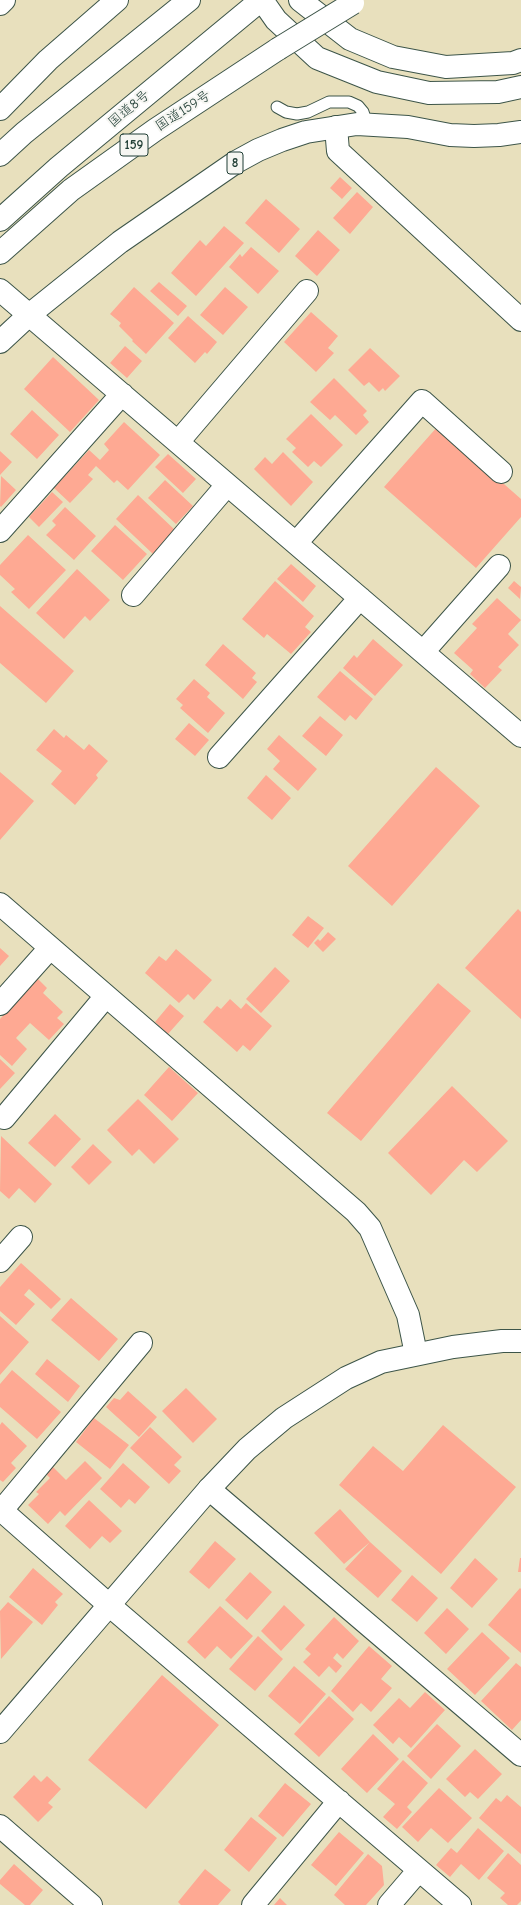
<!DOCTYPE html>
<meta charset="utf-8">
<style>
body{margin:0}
canvas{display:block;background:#e8e0bd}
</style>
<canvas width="521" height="1905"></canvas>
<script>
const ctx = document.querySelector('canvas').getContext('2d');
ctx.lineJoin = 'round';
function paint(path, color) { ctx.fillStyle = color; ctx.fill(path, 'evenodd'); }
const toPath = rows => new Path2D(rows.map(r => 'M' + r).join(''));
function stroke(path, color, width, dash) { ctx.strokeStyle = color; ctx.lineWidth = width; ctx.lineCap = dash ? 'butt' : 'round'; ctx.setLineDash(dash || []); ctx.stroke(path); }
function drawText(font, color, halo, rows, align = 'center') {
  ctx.font = font + ' "Comic Neue","Klee One",sans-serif'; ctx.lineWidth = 4; ctx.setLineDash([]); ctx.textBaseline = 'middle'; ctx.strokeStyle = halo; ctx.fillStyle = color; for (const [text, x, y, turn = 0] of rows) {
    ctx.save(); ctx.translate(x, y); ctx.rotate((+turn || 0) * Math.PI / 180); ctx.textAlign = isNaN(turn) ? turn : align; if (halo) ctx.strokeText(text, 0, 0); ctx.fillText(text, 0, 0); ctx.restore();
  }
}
paint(toPath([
 [340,177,352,188,342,199,330,188],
 [357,192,373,207,350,234,333,218],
 [266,199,300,229,279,253,245,223],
 [224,226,244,243,196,296,171,273,200,240,206,246],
 [318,230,340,250,317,276,295,256],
 [251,247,279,271,258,294,229,267,240,254,242,257],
 [159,282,187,306,178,316,150,291],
 [134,287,174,323,146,354,132,341,133,340,119,326,121,323,110,314],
 [225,287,248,307,223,335,200,315],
 [311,312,338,336,328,348,334,353,316,372,284,342],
 [188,316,217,342,207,354,205,352,195,363,168,338],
 [125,346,142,361,127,378,110,363],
 [370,348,400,376,385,391,383,388,379,392,369,382,364,386,348,370],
 [53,357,99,400,70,432,24,389],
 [334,378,367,411,363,415,369,422,356,435,335,415,330,420,310,402],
 [32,410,59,435,37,459,10,434],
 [311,414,343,445,321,467,314,461,308,467,292,452,296,448,286,439],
 [124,422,160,455,128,490,117,480,114,483,96,466,88,475,93,479,70,503,54,488,89,450,100,460,109,450,104,444],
 [438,426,521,499,521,517,476,568,384,487],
 [0,451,12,462,0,475],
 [283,452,313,482,291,506,254,469,265,457,272,464],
 [168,454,196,479,183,493,155,467],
 [1,476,16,490,1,507,0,506],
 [165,480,193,506,176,524,148,498],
 [52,492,63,502,39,527,29,517],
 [138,495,175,530,153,554,116,519],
 [65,507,96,536,74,560,46,535,56,525,52,521],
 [115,525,147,554,123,580,91,551],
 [28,535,66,570,29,609,11,592,15,589,0,575,0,565],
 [291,564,316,586,303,602,277,579],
 [77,569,110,600,90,621,85,616,64,639,36,613],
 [275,581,314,616,305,627,311,632,291,654,267,634,264,638,242,619],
 [514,581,521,587,520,599,508,588],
 [497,598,521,620,508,634,519,645,498,667,502,670,485,688,470,674,473,670,454,653,477,628,472,624],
 [0,606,74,671,46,703,0,663],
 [373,639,403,665,375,696,343,668,354,655,357,658],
 [223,644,256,673,252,678,257,682,243,699,205,665],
 [340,671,373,699,356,720,350,715,345,721,317,697],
 [194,679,210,693,207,697,225,713,208,733,180,708,183,705,176,699],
 [320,716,343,735,326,756,302,736],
 [189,723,209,740,195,756,175,739],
 [54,729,64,738,66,735,84,750,89,744,108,761,96,775,98,778,75,805,51,784,62,771,36,750],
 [279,735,317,769,298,791,273,769,280,761,267,749],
 [436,767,480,806,392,906,348,866],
 [0,772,34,801,0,840],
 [266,775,291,798,272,820,247,798],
 [518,909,521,912,521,1019,465,968],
 [308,916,324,928,308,948,292,935],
 [328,932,336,939,323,952,314,943,318,939,320,941],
 [0,948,9,956,0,966],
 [176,949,212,980,194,1000,188,994,179,1003,145,973,159,956,166,961],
 [275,967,290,981,261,1013,246,999],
 [37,978,47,988,43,993,63,1012,57,1018,64,1024,49,1040,30,1023,16,1038,27,1049,12,1066,0,1055,0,1019],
 [438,983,471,1011,361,1141,327,1113],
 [230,999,241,1009,246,1003,272,1026,250,1051,243,1045,237,1052,203,1022,217,1006,221,1009],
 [170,1004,184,1016,168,1034,155,1022],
 [0,1059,15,1073,0,1089],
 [169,1067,198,1093,172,1121,144,1095],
 [452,1086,508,1141,477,1172,464,1160,431,1195,388,1153],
 [138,1099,179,1139,154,1164,139,1149,132,1156,107,1130],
 [55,1114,81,1139,55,1167,28,1143],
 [1,1136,52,1184,35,1203,19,1188,9,1199,0,1191],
 [93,1144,112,1162,89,1185,71,1167],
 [21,1263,61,1299,51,1309,29,1289,24,1295,35,1304,16,1325,0,1311,0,1287],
 [71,1298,118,1339,99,1361,51,1320],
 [0,1316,29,1342,0,1375],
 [47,1359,80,1386,68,1402,35,1374],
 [12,1370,61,1412,37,1439,0,1407,0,1384],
 [186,1388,217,1419,193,1443,162,1411],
 [128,1391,157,1417,139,1437,106,1407,114,1398,120,1400],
 [94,1418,129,1445,110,1469,76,1442],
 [2,1422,27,1446,11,1463,16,1468,3,1482,0,1480,0,1425],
 [443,1425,516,1487,441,1574,339,1485,373,1446,403,1471],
 [150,1427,182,1457,174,1465,181,1471,169,1484,130,1448],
 [85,1461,102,1478,65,1516,60,1511,48,1524,28,1505,39,1494,36,1492,50,1478,43,1471,50,1464,66,1480],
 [123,1463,150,1487,135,1504,129,1499,121,1508,100,1489],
 [89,1500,122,1531,110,1543,102,1536,90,1549,65,1526],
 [340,1509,370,1542,344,1564,314,1533],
 [215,1541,236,1559,209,1589,189,1572],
 [370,1542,402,1571,378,1598,345,1569],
 [475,1558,498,1579,472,1608,450,1588],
 [520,1558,521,1558,521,1572,518,1572],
 [33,1568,63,1594,55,1602,58,1605,42,1625,9,1597],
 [250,1572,272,1592,247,1620,225,1600],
 [412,1575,438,1598,417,1622,391,1600],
 [520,1588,521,1589,521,1653,488,1625],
 [8,1602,33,1622,1,1659,0,1611],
 [284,1605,305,1625,281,1651,261,1631],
 [220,1606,253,1636,231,1659,217,1646,205,1659,187,1642],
 [447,1608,469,1629,446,1654,424,1633],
 [334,1617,359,1641,343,1659,337,1653,333,1658,342,1666,336,1673,329,1666,319,1677,303,1662,311,1654,305,1649],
 [482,1632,510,1658,475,1695,447,1669],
 [258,1636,283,1659,255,1691,229,1669],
 [369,1646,392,1666,381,1679,392,1688,371,1712,361,1703,353,1712,331,1691],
 [516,1663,521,1667,521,1720,512,1730,481,1701],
 [294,1666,326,1694,300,1724,268,1696],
 [162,1675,219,1725,146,1809,88,1760],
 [425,1692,445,1710,411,1748,399,1737,393,1744,373,1725,399,1698,410,1708],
 [329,1696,354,1719,319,1757,294,1734],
 [437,1724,461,1746,431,1779,407,1756],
 [373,1734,399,1759,367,1793,341,1769],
 [475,1749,502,1774,478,1799,470,1792,465,1797,446,1779],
 [403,1760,428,1783,407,1807,412,1812,397,1829,383,1817,395,1804,377,1789],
 [34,1775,41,1782,47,1776,61,1789,48,1803,53,1807,38,1822,13,1797],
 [285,1783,311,1804,283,1837,258,1816],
 [439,1788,472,1818,448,1843,431,1828,418,1842,402,1827],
 [507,1795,521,1807,521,1854,479,1818,496,1798,501,1802],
 [251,1817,277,1838,249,1872,224,1850],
 [478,1828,504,1851,479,1880,461,1864,450,1877,436,1865,451,1848,457,1853],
 [339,1832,364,1853,336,1886,311,1865],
 [508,1853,521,1865,521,1901,517,1905,508,1905,500,1898,505,1893,487,1878],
 [368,1854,382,1866,384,1885,366,1905,345,1905,334,1895],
 [14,1864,43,1890,30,1905,25,1905,0,1884,0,1880],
 [205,1869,231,1890,218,1905,181,1905,178,1902],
 [280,1898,287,1905,274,1905]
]), '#fea993');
const service = toPath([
 [277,107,286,112,297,114,308,112,329,102,349,102,358,106,363,112,367,124]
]);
const minor = toPath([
 [336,127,338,151,521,320],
 [0,290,521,736],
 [178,442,307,291],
 [0,531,122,394],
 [296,543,422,401,501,472],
 [133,595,227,485],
 [423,652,499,566],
 [219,757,360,598],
 [0,904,356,1212,370,1228,408,1315,416,1354],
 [0,1004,50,948],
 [4,1118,106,996],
 [0,1261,21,1237],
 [209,1489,521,1755],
 [0,1509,109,1605,460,1905],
 [2,1510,141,1343],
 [0,1826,91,1905],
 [253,1905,339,1801],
 [389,1905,419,1870]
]);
const tertiary = toPath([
 [0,1732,209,1489,247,1449,284,1418,346,1378,381,1362,453,1347,502,1341,521,1341]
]);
const trunk = toPath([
 [262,0,276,20,317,58,377,82,429,93,498,92,521,87],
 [300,0,350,39,393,57,446,67,513,63,521,60],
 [0,4,4,0],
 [0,109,48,60,117,0],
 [0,155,24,133,189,0],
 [0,220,59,167,261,0],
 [0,253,71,190,155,130,278,49],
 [0,342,29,315,120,242,236,162,258,150,282,140,306,132,357,124,408,127,450,135,474,136,499,135,521,132]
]);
stroke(service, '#3d5549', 13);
stroke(minor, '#3d5549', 24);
stroke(tertiary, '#3d5549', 24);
stroke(trunk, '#3d5549', 24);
stroke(service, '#fff', 11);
stroke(minor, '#fff', 22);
stroke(tertiary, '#fff', 22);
stroke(trunk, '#fff', 22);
const trunkBridge = toPath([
 [278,49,353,3]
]);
stroke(trunkBridge, '#3d5549', 24, []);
stroke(trunkBridge, '#fff', 22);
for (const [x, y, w] of [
 [134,145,28],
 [235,163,16]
]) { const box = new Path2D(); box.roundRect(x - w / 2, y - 11, w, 22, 3); ctx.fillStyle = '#f6f6f2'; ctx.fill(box); stroke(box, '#1f3d34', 1); }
drawText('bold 13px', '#1f3d34', null, [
 ["159",134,145],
 ["8",235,163]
]);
drawText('14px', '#1f3d34', '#f6f6f2', [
 ["国道8号",129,109,-40],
 ["国道159号",183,111,-33]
]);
</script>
